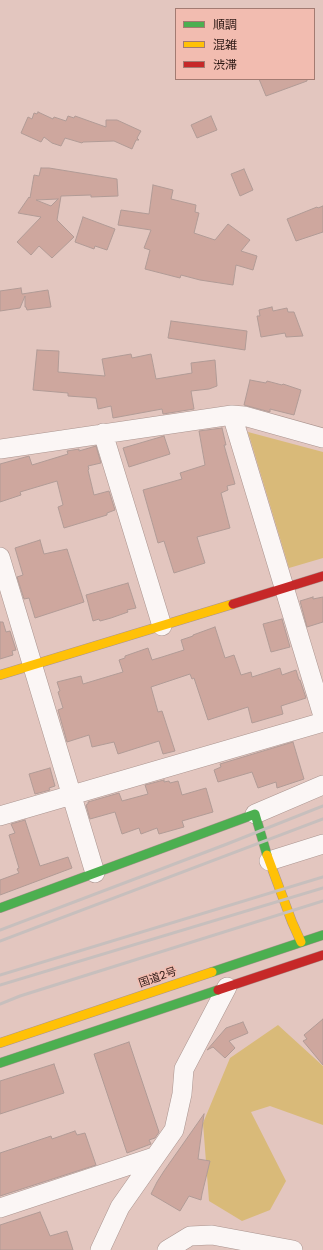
<!DOCTYPE html>
<meta charset="utf-8">
<style>
body{margin:0}
#map{position:relative;width:323px;height:1250px;overflow:hidden;background:#e3c6bf;font-family:Poppins,"Noto Sans JP",sans-serif}
canvas{display:block}
.legend{position:absolute;left:175px;top:8px;width:140px;height:72px;box-sizing:border-box;background:#f2bcb0;border:1px solid #a37b72;margin:0;padding:5px 7px;list-style:none;font-size:12px;color:#2d1915}
.legend li{display:flex;align-items:center;gap:8px;height:20px}
.legend b{width:20px;border:1px solid #a37b72}
</style>
<div id="map">
<canvas width="323" height="1250"></canvas>
<ul class="legend">
<li><b style="height:5px;background:#4caf50"></b>順調</li>
<li><b style="height:5px;background:#ffc107"></b>混雑</li>
<li><b style="height:5px;background:#c62828"></b>渋滞</li>
</ul>
</div>
<script>
const ctx = document.querySelector('canvas').getContext('2d');
ctx.lineJoin = 'round';
function paint(path, color) { ctx.fillStyle = color; ctx.fill(path, 'evenodd'); }
const toPath = rows => new Path2D(rows.map(r => 'M' + r).join(''));
function stroke(path, color, width, dash) { ctx.strokeStyle = color; ctx.lineWidth = width; ctx.lineCap = dash ? 'butt' : 'round'; ctx.setLineDash(dash || []); ctx.stroke(path); }
function drawText(font, color, halo, rows, align = 'center') {
  ctx.font = font + ' Poppins,"Noto Sans JP",sans-serif'; ctx.lineWidth = 3; ctx.setLineDash([]); ctx.textBaseline = 'middle'; ctx.strokeStyle = halo; ctx.fillStyle = color; for (const [text, x, y, turn = 0] of rows) {
    ctx.save(); ctx.translate(x, y); ctx.rotate((+turn || 0) * Math.PI / 180); ctx.textAlign = isNaN(turn) ? turn : align; if (halo) ctx.strokeText(text, 0, 0); ctx.fillText(text, 0, 0); ctx.restore();
  }
}
paint(toPath([
 [248,432,323,452,323,558,289,568],
 [278,1025,323,1066,323,1125,270,1106,251,1112,286,1181,270,1210,242,1221,209,1201,203,1123,230,1058]
]), '#d9ba79');
const building = toPath([
 [259,79,307,79,307,81,266,96,259,79],
 [38,112,53,119,54,117,66,121,68,116,74,118,75,116,106,127,106,120,117,120,141,131,137,138,139,140,136,140,132,149,114,141,83,142,82,143,65,138,61,146,52,143,44,137,41,142,21,133,28,117,32,119,34,113,37,114,38,112],
 [211,116,217,130,197,138,191,125,211,116],
 [41,168,49,168,117,179,118,196,91,197,91,195,61,196,57,220,74,237,52,258,39,246,31,255,17,242,41,217,18,213,29,197,30,198,34,175,39,176,41,168],
 [58,199,51,206,36,200,58,199],
 [244,169,253,190,240,196,231,174,244,169],
 [153,185,173,190,171,199,196,205,195,212,199,213,194,233,215,240,228,224,250,240,241,251,257,256,253,270,236,265,233,285,200,280,181,275,180,278,145,269,150,250,144,248,151,230,118,225,121,210,149,214,153,185],
 [323,206,323,232,296,241,287,219,317,207,318,208,323,206],
 [83,217,115,229,107,250,95,246,94,249,75,242,83,217],
 [21,288,22,294,48,290,51,307,27,310,26,307,25,307,25,296,20,308,0,311,0,291,21,288],
 [272,307,273,311,287,308,288,312,294,312,303,336,286,337,285,333,261,337,257,316,260,316,259,310,272,307],
 [171,321,247,331,245,350,168,338,171,321],
 [37,350,59,351,58,372,105,376,102,359,131,354,132,358,151,354,156,379,192,373,191,363,215,360,217,386,209,389,191,391,194,409,163,414,162,409,113,418,111,406,98,409,96,398,68,396,68,393,33,390,37,350],
 [250,380,266,383,267,381,282,385,283,384,301,390,294,415,270,409,270,412,244,405,250,380],
 [222,428,226,445,224,445,235,484,227,486,228,490,221,493,230,528,197,537,205,563,174,573,164,541,158,543,143,490,182,479,180,473,205,465,199,431,222,428],
 [164,436,170,454,129,467,123,448,164,436],
 [96,446,101,463,88,466,89,469,88,470,94,495,109,491,115,510,107,513,107,515,64,528,58,507,63,505,57,481,20,492,21,495,0,502,0,464,29,456,32,465,68,454,67,451,79,449,79,451,96,446],
 [40,540,44,554,67,549,84,602,35,618,29,598,24,599,17,577,23,575,15,548,40,540],
 [128,583,136,608,127,610,128,612,111,618,100,621,99,619,93,621,86,595,128,583],
 [313,597,313,599,323,597,323,622,307,627,300,601,313,597],
 [282,619,290,647,271,652,263,624,282,619],
 [0,622,3,622,6,632,10,631,16,650,12,651,13,655,0,659,0,622],
 [215,627,225,658,234,655,241,675,251,672,252,677,280,668,282,675,296,670,299,680,300,680,306,698,281,706,283,714,252,723,248,707,208,720,194,678,192,679,190,674,151,687,158,712,162,711,175,751,163,754,159,741,118,754,114,742,92,747,89,735,67,742,58,710,63,708,58,692,60,691,57,682,81,676,83,684,123,672,119,660,125,658,125,656,148,648,152,660,162,657,184,650,181,640,193,636,193,635,215,627],
 [293,742,304,779,277,788,276,782,258,788,252,772,218,782,214,770,221,767,220,764,293,742],
 [50,768,55,786,49,788,50,790,35,794,29,774,50,768],
 [164,780,164,782,169,781,170,783,178,781,182,795,206,788,213,812,182,821,184,827,159,834,157,828,141,834,139,828,122,834,115,812,90,819,86,805,88,804,88,802,119,793,122,801,148,794,145,785,164,780],
 [25,820,40,866,68,857,72,868,0,895,0,880,19,873,17,869,19,868,9,835,15,833,11,824,25,820],
 [323,1019,323,1065,303,1041,307,1039,304,1035,323,1019],
 [243,1022,248,1033,229,1041,235,1048,225,1058,213,1047,207,1050,226,1028,243,1022],
 [129,1042,159,1132,155,1138,149,1140,151,1144,127,1153,94,1054,129,1042],
 [54,1064,64,1093,0,1114,0,1081,54,1064],
 [204,1114,198,1159,210,1161,202,1194,201,1200,189,1196,180,1211,151,1194,157,1182,164,1171,204,1114],
 [75,1131,77,1135,85,1133,96,1165,0,1196,0,1153,51,1136,52,1139,75,1131],
 [40,1212,50,1236,67,1231,73,1250,0,1250,0,1225,40,1212]
]);
paint(building, '#cea79e');
stroke(building, '#b19b96', 1);
const street = toPath([
 [232,415,323,716],
 [103,433,162,626],
 [0,449,232,415,244,416,323,438],
 [0,557,95,873],
 [255,814,323,785],
 [0,816,323,722],
 [269,861,323,844],
 [0,1208,154,1157],
 [100,1250,120,1207,174,1130,182,1094,184,1069,227,987],
 [167,1250,190,1236,212,1235,293,1250]
]);
const fast = toPath([
 [0,908,255,814,267,855],
 [212,972,323,935],
 [0,1063,218,990]
]);
const slow = toPath([
 [0,675,233,604],
 [267,855,292,922,301,942],
 [0,1043,212,972]
]);
const jam = toPath([
 [233,604,323,576],
 [218,990,323,955]
]);
stroke(street, '#aa948f', 20);
stroke(fast, '#aa948f', 10);
stroke(slow, '#aa948f', 10);
stroke(jam, '#aa948f', 10);
stroke(street, '#fbf6f5', 19);
stroke(fast, '#4caf50', 9);
stroke(slow, '#ffc107', 9);
stroke(jam, '#c62828', 9);
stroke(toPath([
 [0,930,227,844,323,806],
 [0,941,323,819],
 [0,975,323,877],
 [0,985,323,888],
 [0,1004,20,996,323,901]
]), '#c7bfbd', 3);
drawText('11px', '#2d1915', '#f2bcb0', [
 ["国道2号",158,978,-19]
]);
</script>
